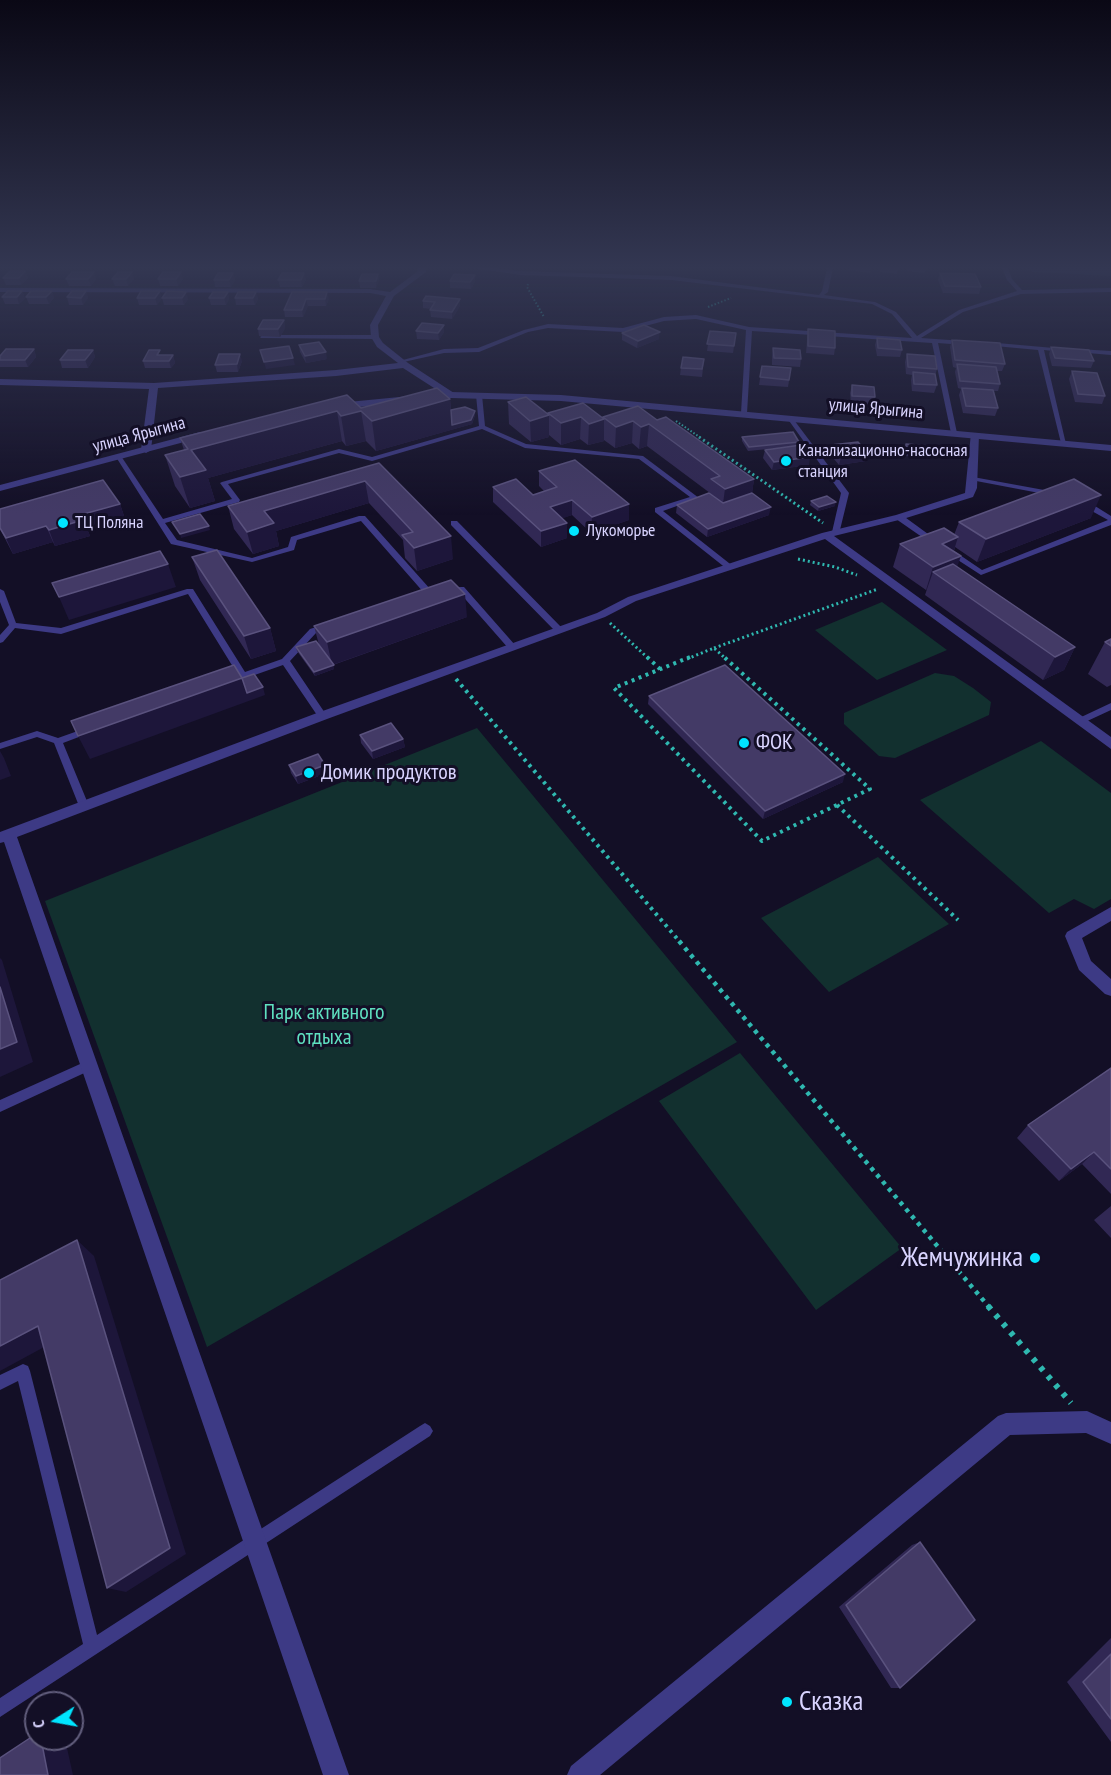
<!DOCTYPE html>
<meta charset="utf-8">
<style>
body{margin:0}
#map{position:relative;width:1111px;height:1775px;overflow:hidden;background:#130f26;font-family:"PT Sans Narrow",sans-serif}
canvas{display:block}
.north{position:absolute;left:24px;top:1691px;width:60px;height:60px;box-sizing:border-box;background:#130f26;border:2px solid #625e7d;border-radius:50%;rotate:259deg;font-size:16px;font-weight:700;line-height:24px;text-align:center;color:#d9d4ff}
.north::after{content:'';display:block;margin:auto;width:21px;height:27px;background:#00e5ff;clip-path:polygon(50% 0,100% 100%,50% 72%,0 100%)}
</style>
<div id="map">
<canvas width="1111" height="1775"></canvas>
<div class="north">С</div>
</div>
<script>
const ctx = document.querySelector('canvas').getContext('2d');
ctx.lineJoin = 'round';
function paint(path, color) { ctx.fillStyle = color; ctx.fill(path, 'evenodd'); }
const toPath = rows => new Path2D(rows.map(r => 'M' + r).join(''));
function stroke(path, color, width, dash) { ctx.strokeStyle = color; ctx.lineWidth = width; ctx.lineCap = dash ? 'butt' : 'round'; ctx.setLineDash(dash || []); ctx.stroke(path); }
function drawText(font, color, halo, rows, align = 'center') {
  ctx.font = font + ' "PT Sans Narrow",sans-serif'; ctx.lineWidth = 6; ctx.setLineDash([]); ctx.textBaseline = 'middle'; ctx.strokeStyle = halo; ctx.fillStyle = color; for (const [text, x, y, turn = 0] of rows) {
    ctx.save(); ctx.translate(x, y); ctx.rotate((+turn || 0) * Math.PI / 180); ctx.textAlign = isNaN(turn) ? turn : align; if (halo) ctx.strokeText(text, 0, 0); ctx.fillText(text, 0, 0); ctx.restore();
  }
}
paint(toPath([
 [882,602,947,650,877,680,815,630],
 [935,673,954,676,973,688,991,702,989,715,895,758,879,756,844,724,844,713],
 [477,728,737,1042,207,1347,45,901],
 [1041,741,1111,793,1111,899,1094,909,1074,899,1049,913,920,800],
 [878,857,949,924,829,992,761,918],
 [740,1053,902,1248,816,1310,659,1101]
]), '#12302f');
paint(toPath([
 [1017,266,1111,266,1111,276,1032,272]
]), '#0c2248');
stroke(toPath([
 [528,284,527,287,544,317],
 [708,307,731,298],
 [676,421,701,438]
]), '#2fb8b0', 2, [1.5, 2]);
stroke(toPath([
 [699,437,823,523],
 [798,559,835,567,857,575],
 [610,623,649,659],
 [714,648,878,589],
 [687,659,714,648,726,659]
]), '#2fb8b0', 3, [2, 3]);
stroke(toPath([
 [647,657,660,669],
 [690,657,614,688,762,841,870,789,724,657],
 [456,679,680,942],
 [837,805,958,920]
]), '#2fb8b0', 4, [3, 4.5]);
stroke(toPath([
 [679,941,989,1307]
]), '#2fb8b0', 4.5, [4, 5]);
stroke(toPath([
 [988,1306,1071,1403]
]), '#2fb8b0', 6, [4.5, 7]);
paint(toPath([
 [460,266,477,266,520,271,671,276,819,295,822,291,827,268,830,266,833,268,828,292,824,295,875,302,896,312,917,336,959,310,1017,291,1007,280,1002,268,1005,266,1008,268,1012,279,1022,290,1111,288,1111,292,1021,294,963,312,921,338,964,341,967,343,964,345,938,343,957,433,954,435,951,433,932,343,752,331,747,413,744,415,741,413,746,330,696,319,664,321,623,332,548,328,528,332,479,352,444,353,399,363,399,361,444,349,478,348,524,330,548,324,623,328,664,317,696,315,749,327,912,338,892,314,872,304,671,280,520,275,460,266],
 [263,335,375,335,378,337,375,339,261,338,260,337,263,335],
 [986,342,1065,349,1065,351,1063,352,1044,350,1066,444,1061,443,1038,350,984,345,983,344,986,342],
 [1078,349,1111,351,1111,355,1076,352,1075,351,1078,349],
 [479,393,482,395,485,426,526,444,643,456,699,498,663,511,734,567,733,569,727,569,655,512,655,508,690,497,639,459,525,448,482,429,372,461,339,453,228,484,240,500,239,502,165,523,177,540,252,558,288,547,291,537,359,516,365,516,431,590,431,594,425,594,361,521,297,540,294,550,252,562,171,544,116,457,121,456,163,519,232,499,220,483,222,482,339,449,372,457,479,426,476,395,479,393],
 [787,416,791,416,849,493,839,534,832,532,841,493,787,418,787,416],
 [973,477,1055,492,1059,494,1055,496,971,480,970,479,973,477],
 [1081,501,1087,501,1111,516,1111,525,981,575,944,551,951,549,982,570,1108,520,1081,505,1081,501],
 [896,515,902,515,939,542,932,544,896,519,896,515],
 [451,521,457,521,562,628,562,632,556,632,451,525,451,521],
 [461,587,464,587,515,645,515,649,509,649,459,592,446,592,442,590,446,588,461,587],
 [0,589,4,591,16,623,61,628,187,589,193,589,245,672,282,659,310,629,328,623,331,624,331,628,316,633,290,661,327,716,322,719,319,718,283,665,232,683,226,683,226,679,238,675,188,594,61,634,15,628,3,642,0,643,0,635,9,625,0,602,0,589],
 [1111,703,1111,710,1083,723,1077,723,1075,721,1077,719,1111,703],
 [89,727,92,728,94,730,92,732,63,743,89,806,84,810,79,806,54,743,37,737,0,749,0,743,37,731,58,738,89,727],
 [89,1060,93,1061,95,1065,93,1069,0,1112,0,1100,89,1060],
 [23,1364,28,1366,30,1371,97,1635,420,1426,425,1423,430,1426,433,1431,430,1436,0,1717,0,1698,83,1644,18,1381,0,1390,0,1375,23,1364]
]), '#3d3a85');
paint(toPath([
 [417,266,425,266,426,272,394,296,378,325,379,337,383,343,408,363,454,393,454,397,448,397,403,368,336,376,158,388,151,450,146,453,141,450,149,389,0,385,0,379,154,383,336,370,398,363,377,347,371,337,370,325,386,296,370,293,0,292,0,288,370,289,390,292,418,271,417,266],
 [971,433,979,435,977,488,973,497,903,519,834,536,1111,737,1111,749,825,539,636,601,605,617,327,719,17,837,349,1775,323,1775,4,842,0,843,0,832,317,713,597,613,628,597,822,533,896,515,965,493,971,433],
 [1111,907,1111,921,1082,938,1091,961,1111,979,1111,996,1105,994,1079,970,1065,936,1067,932,1111,907],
 [1087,1411,1111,1422,1111,1444,1086,1433,1010,1435,600,1775,567,1775,571,1766,998,1416,1006,1413,1087,1411]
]), '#3d3a85');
paint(toPath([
 [451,392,561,395,1111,445,1111,451,561,401,451,398,338,409,333,406,338,403,451,392],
 [200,432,205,435,203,437,0,491,0,485,200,432]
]), '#3d3a85');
paint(toPath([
 [849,266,872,266,870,273,848,270],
 [880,266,899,266,897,274,880,272],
 [908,266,926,266,925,273,907,271],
 [25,271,28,278,21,285,6,285,3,278],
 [132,272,134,279,128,286,115,286,112,279],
 [233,273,235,280,231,287,215,287,214,280],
 [304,273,306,280,302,287,280,287,278,280],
 [940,273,981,287,979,294,943,293,938,280],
 [378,274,379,280,376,288,360,288,359,281],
 [66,279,96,279,91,286,69,286],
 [158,279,183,279,178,286,160,286],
 [450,281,475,282,471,289,450,288],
 [22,291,25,298,19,304,5,304,2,297],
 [52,291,54,298,49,304,29,304,26,297],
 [86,291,88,298,83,305,69,305,67,297],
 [228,292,229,299,226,305,211,305,209,298],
 [256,292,258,299,255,305,236,305,235,298],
 [292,292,329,299,326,306,308,306,303,317,285,317,284,310],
 [426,296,460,306,452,319,431,317,430,310,431,309,423,308,423,301],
 [137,298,162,298,157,305,139,305],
 [162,298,188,299,184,305,164,305],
 [284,320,285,328,280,337,259,336,258,329],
 [808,329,835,348,834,355,806,353],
 [416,331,444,332,439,340,417,339],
 [710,331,736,333,733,353,707,351],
 [622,333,659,339,637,348,622,340],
 [877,338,902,350,900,357,877,356,875,345],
 [952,340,1005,364,1002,371,997,371,1000,384,998,391,994,391,998,408,995,416,963,413,959,395,961,389,958,388,955,372,956,368,953,367,950,347],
 [299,345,327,359,306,363,300,352],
 [1051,347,1094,361,1091,368,1052,366,1049,354],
 [773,348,801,359,800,367,772,365,772,356],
 [34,349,36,357,28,367,0,367,0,356],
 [93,350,95,357,88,368,62,368,60,360],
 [907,354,937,369,935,376,937,385,934,393,912,391,911,380,912,375,906,374,905,362],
 [162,355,173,355,175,363,171,368,145,368,143,361],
 [704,359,702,377,680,375,681,368],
 [242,361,238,372,217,372,215,365],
 [762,366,791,368,788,387,759,385],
 [1072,371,1105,396,1102,404,1075,402,1069,379],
 [852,385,875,397,873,405,851,403,850,393],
 [347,395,361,408,450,399,451,410,475,411,475,415,472,424,376,451,366,441,346,446,342,441,208,478,215,501,190,508,175,486,165,455,184,450,180,438],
 [508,402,548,415,548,413,603,418,657,420,754,479,752,493,769,515,707,537,676,513,677,505,710,493,647,446,639,449,632,443,615,448,604,440,604,441,588,445,580,439,561,445,549,435,549,437,531,442,509,424],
 [742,437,799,442,799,446,809,465,772,470,763,458,765,450,789,447,748,451,742,441],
 [906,444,929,454,928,458,905,456,905,448],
 [831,445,868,454,866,461,839,465,829,453],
 [379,463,453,559,417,571,405,558,403,540,369,503,276,531,279,546,253,554,234,529,228,506],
 [539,471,629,520,591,533,572,515,562,518,567,523,567,538,541,547,493,502,493,487,533,495,544,491,539,486],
 [811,501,835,506,818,511,810,505],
 [120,504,125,519,88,531,90,536,55,546,53,542,13,554,0,529,0,509],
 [1091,518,977,562,955,547,954,551,957,567,1075,647,1064,670,1043,680,925,595,927,589,926,590,893,567,900,544,954,535,959,522],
 [192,557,270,628,276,651,251,659,200,580],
 [467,617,333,665,334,669,315,676,297,651,296,647,319,645,314,626],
 [1111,639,1111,685,1107,687,1088,674,1105,642],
 [649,696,843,782,763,819,648,704],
 [360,735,403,739,405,747,373,759,361,743],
 [289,765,327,773,298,784,291,773],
 [1111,1068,1111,1194,1082,1164,1059,1181,1017,1138,1028,1125],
 [1111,1206,1111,1238,1094,1220],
 [920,1542,900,1688,891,1688,839,1607,912,1545],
 [1111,1638,1111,1742,1067,1682]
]), '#312854');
paint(toPath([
 [25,271,28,278,21,285,19,278],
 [94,272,96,279,91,286,88,279],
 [132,272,134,279,128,286,126,279],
 [181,272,183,279,178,286,176,279],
 [233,273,235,280,231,287,229,280],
 [304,273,306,280,302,287,301,280],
 [378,274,379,280,376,288,376,281],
 [475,275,475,282,471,289,470,282],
 [22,291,25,298,19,304,17,297],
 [52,291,54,298,49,304,46,297],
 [86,291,88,298,83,305,81,298],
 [160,291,162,298,157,305,155,298],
 [186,292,188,299,184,305,182,298],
 [228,292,229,299,226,305,224,298],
 [256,292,258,299,255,305,253,298],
 [327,292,329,299,326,306,325,299],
 [306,299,308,306,303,317,302,310],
 [460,299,460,306,452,319,452,312],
 [284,320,285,328,280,337,278,329],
 [444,325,444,332,439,340,438,333],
 [660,332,659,339,637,348,638,341],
 [34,349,36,357,28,367,25,360],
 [93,350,95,357,88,368,85,360],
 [326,352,327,359,306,363,305,356],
 [240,354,242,361,238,372,237,364],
 [173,355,175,363,171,368,169,361],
 [293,358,295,365,266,369,264,362],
 [450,399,452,425,475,411,475,415,472,424,376,451,372,421],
 [337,411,342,441,208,478,215,501,190,508,180,477,191,450],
 [361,411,366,441,346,446,341,416],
 [549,415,549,437,531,442,530,421],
 [581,417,580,439,561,445,561,423],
 [604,419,604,441,588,445,589,424],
 [633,421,632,443,615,448,616,427],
 [649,424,647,446,639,449,641,427],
 [868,454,866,461,839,465,841,457],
 [810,457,809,465,772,470,774,462],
 [754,479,751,501,722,511,725,489],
 [365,481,369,503,276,531,279,546,253,554,247,532,264,511],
 [1101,495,1091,518,977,562,986,539],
 [572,500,572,515,550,523,550,507],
 [836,502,835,506,818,511,819,507],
 [120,504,125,519,88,531,90,536,55,546,49,530,80,515],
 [629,504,629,520,591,533,592,517],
 [771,507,769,515,707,537,708,529],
 [567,523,567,538,541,547,541,531],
 [46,526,53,542,13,554,6,538],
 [209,526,210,530,181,538,180,534],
 [451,536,453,559,417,571,414,548],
 [958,537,951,560,942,544],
 [961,556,953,579,933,572,927,589,926,590,933,567],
 [168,564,176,587,69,620,59,597],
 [465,594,467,617,332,665,327,642],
 [270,628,276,651,251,659,244,636],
 [1075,647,1064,670,1043,680,1055,657],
 [334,665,334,669,315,676,314,672],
 [242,678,263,687,265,695,90,759,78,736],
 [403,739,405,747,373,759,372,751],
 [0,751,4,758,11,776,0,780],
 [325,765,327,773,298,784,296,776],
 [845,774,843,782,763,819,765,811],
 [0,958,2,960,33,1062,0,1077],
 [1094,1152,1082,1164,1059,1181,1071,1169],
 [77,1240,94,1256,186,1554,126,1592,107,1588],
 [38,1326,57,1340,0,1371,0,1346],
 [41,1739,65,1739,73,1775,48,1775]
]), '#1d163a');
const building = toPath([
 [10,271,25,271,19,278,3,278,10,271],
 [72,272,94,272,88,279,66,279,72,272],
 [118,272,132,272,126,279,112,279,118,272],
 [163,272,181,272,176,279,158,279,163,272],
 [218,273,233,273,229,280,214,280,218,273],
 [282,273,304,273,301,280,278,280,282,273],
 [940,273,975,274,981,287,945,286,940,273],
 [362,274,378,274,376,281,359,281,362,274],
 [454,274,475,275,470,282,450,281,454,274],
 [8,291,22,291,17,297,2,297,8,291],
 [31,291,52,291,46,297,26,297,31,291],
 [72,291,86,291,81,298,67,297,72,291],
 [141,291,160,291,155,298,137,298,141,291],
 [167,291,186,292,182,298,162,298,167,291],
 [213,292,228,292,224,298,209,298,213,292],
 [238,292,256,292,253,298,235,298,238,292],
 [292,292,327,292,325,299,306,299,302,310,284,310,292,292],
 [426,296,460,299,452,312,430,310,435,302,423,301,426,296],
 [263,320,284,320,278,329,258,329,263,320],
 [422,323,444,325,438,333,416,331,422,323],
 [644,325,660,332,638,341,622,333,644,325],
 [808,329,835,331,835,348,808,346,808,329],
 [710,331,736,333,734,346,707,344,710,331],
 [877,338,900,340,902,350,878,348,877,338],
 [952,340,1000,343,1005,364,955,360,952,340],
 [319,342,326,352,305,356,299,345,319,342],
 [289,346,293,358,264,362,260,350,289,346],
 [1051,347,1089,350,1094,361,1055,358,1051,347],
 [773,348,800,350,801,359,774,358,773,348],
 [6,349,34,349,25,360,0,360,0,356,6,349],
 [68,350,93,350,85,360,60,360,68,350],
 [149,350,160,350,157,355,173,355,169,361,143,361,149,350],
 [219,354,240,354,237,364,215,365,219,354],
 [907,354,935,356,937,369,908,367,907,354],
 [683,357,704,359,702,369,681,368,683,357],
 [957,364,996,367,1000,384,960,381,957,364],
 [762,366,791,368,789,380,760,377,762,366],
 [1072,371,1097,373,1105,396,1078,394,1072,371],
 [913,372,935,374,937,385,914,384,913,372],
 [852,385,874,387,875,397,852,396,852,385],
 [437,388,450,399,372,421,361,411,341,416,337,411,191,450,206,470,180,477,165,455,188,449,180,438,347,395,361,408,437,388],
 [962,388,993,390,998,408,966,406,962,388],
 [526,397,549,415,530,421,508,402,526,397],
 [583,403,604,419,589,424,581,417,561,423,548,413,583,403],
 [638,406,657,420,666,417,754,479,725,489,711,479,720,476,649,424,641,427,633,421,616,427,603,417,638,406],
 [465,407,475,411,471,420,452,425,451,410,465,407],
 [793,432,799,442,749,447,742,437,793,432],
 [858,442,868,454,841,457,831,445,858,442],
 [906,444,929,446,929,454,906,452,906,444],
 [801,445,810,457,774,462,765,450,801,445],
 [575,460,629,504,592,517,572,500,550,507,567,523,541,531,493,487,516,479,533,495,557,487,539,471,575,460],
 [379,463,451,536,414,548,402,535,413,532,365,481,264,511,274,523,247,532,228,506,379,463],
 [1074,479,1101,495,986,539,959,522,1074,479],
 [103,480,120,504,80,515,83,520,49,530,46,526,6,538,0,528,0,509,103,480],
 [709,493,723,503,752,493,771,507,708,529,677,505,709,493],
 [827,496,836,502,819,507,811,501,827,496],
 [200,514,209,526,180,534,172,522,200,514],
 [944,528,958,537,942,544,961,556,933,567,900,544,944,528],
 [217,550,270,628,244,636,192,557,217,550],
 [160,551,168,564,59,597,52,583,160,551],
 [953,564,1075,647,1055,657,933,572,953,564],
 [451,580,465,594,327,642,314,626,451,580],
 [1111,639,1111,646,1105,642,1111,639],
 [316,641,334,665,314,672,296,647,316,641],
 [234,665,242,678,78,736,71,721,234,665],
 [725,665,845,774,765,811,649,696,725,665],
 [254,674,263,687,247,693,242,678,254,674],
 [391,723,403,739,372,751,360,735,391,723],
 [318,754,325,765,296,776,289,765,318,754],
 [0,987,17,1042,0,1049,0,987],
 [1111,1068,1111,1169,1094,1152,1071,1169,1028,1125,1111,1068],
 [77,1240,170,1548,107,1588,38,1326,0,1346,0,1280,77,1240],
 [920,1542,975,1620,900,1688,846,1605,920,1542],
 [1111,1654,1111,1719,1083,1682,1111,1654],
 [36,1734,36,1739,41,1739,48,1775,0,1775,0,1758,36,1734]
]);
paint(building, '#433a66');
stroke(building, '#5a527e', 1.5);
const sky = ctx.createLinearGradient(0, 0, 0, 515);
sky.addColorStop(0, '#0a0815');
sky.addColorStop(0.52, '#333752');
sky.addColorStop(1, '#33375200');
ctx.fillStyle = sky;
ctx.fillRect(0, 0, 1111, 515);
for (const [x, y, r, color] of [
 [786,461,6,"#00e5ff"],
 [63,523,6,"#00e5ff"],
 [574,531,6,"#00e5ff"],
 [744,743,6,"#00e5ff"],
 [309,773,6,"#00e5ff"],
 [1035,1258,6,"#00e5ff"],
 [787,1702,6,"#00e5ff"]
]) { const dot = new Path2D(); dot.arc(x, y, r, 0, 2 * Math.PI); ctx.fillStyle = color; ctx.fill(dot); stroke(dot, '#130f26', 2); }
drawText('18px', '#d9d4ff', '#130f26', [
 ["улица Ярыгина",876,409,5],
 ["улица Ярыгина",139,435,-15]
]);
drawText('18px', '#d9d4ff', '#130f26', [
 ["Канализационно-насосная",798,451],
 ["станция",798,472],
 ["ТЦ Поляна",75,523],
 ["Лукоморье",586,531]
], 'left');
drawText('22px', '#d9d4ff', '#130f26', [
 ["ФОК",756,743],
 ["Домик продуктов",321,773]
], 'left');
drawText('22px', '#5fe0c0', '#130f26', [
 ["Парк активного",324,1013],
 ["отдыха",324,1038]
]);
drawText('27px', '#d9d4ff', '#130f26', [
 ["Жемчужинка",1023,1258],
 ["Сказка",799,1702,"left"]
], 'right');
</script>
